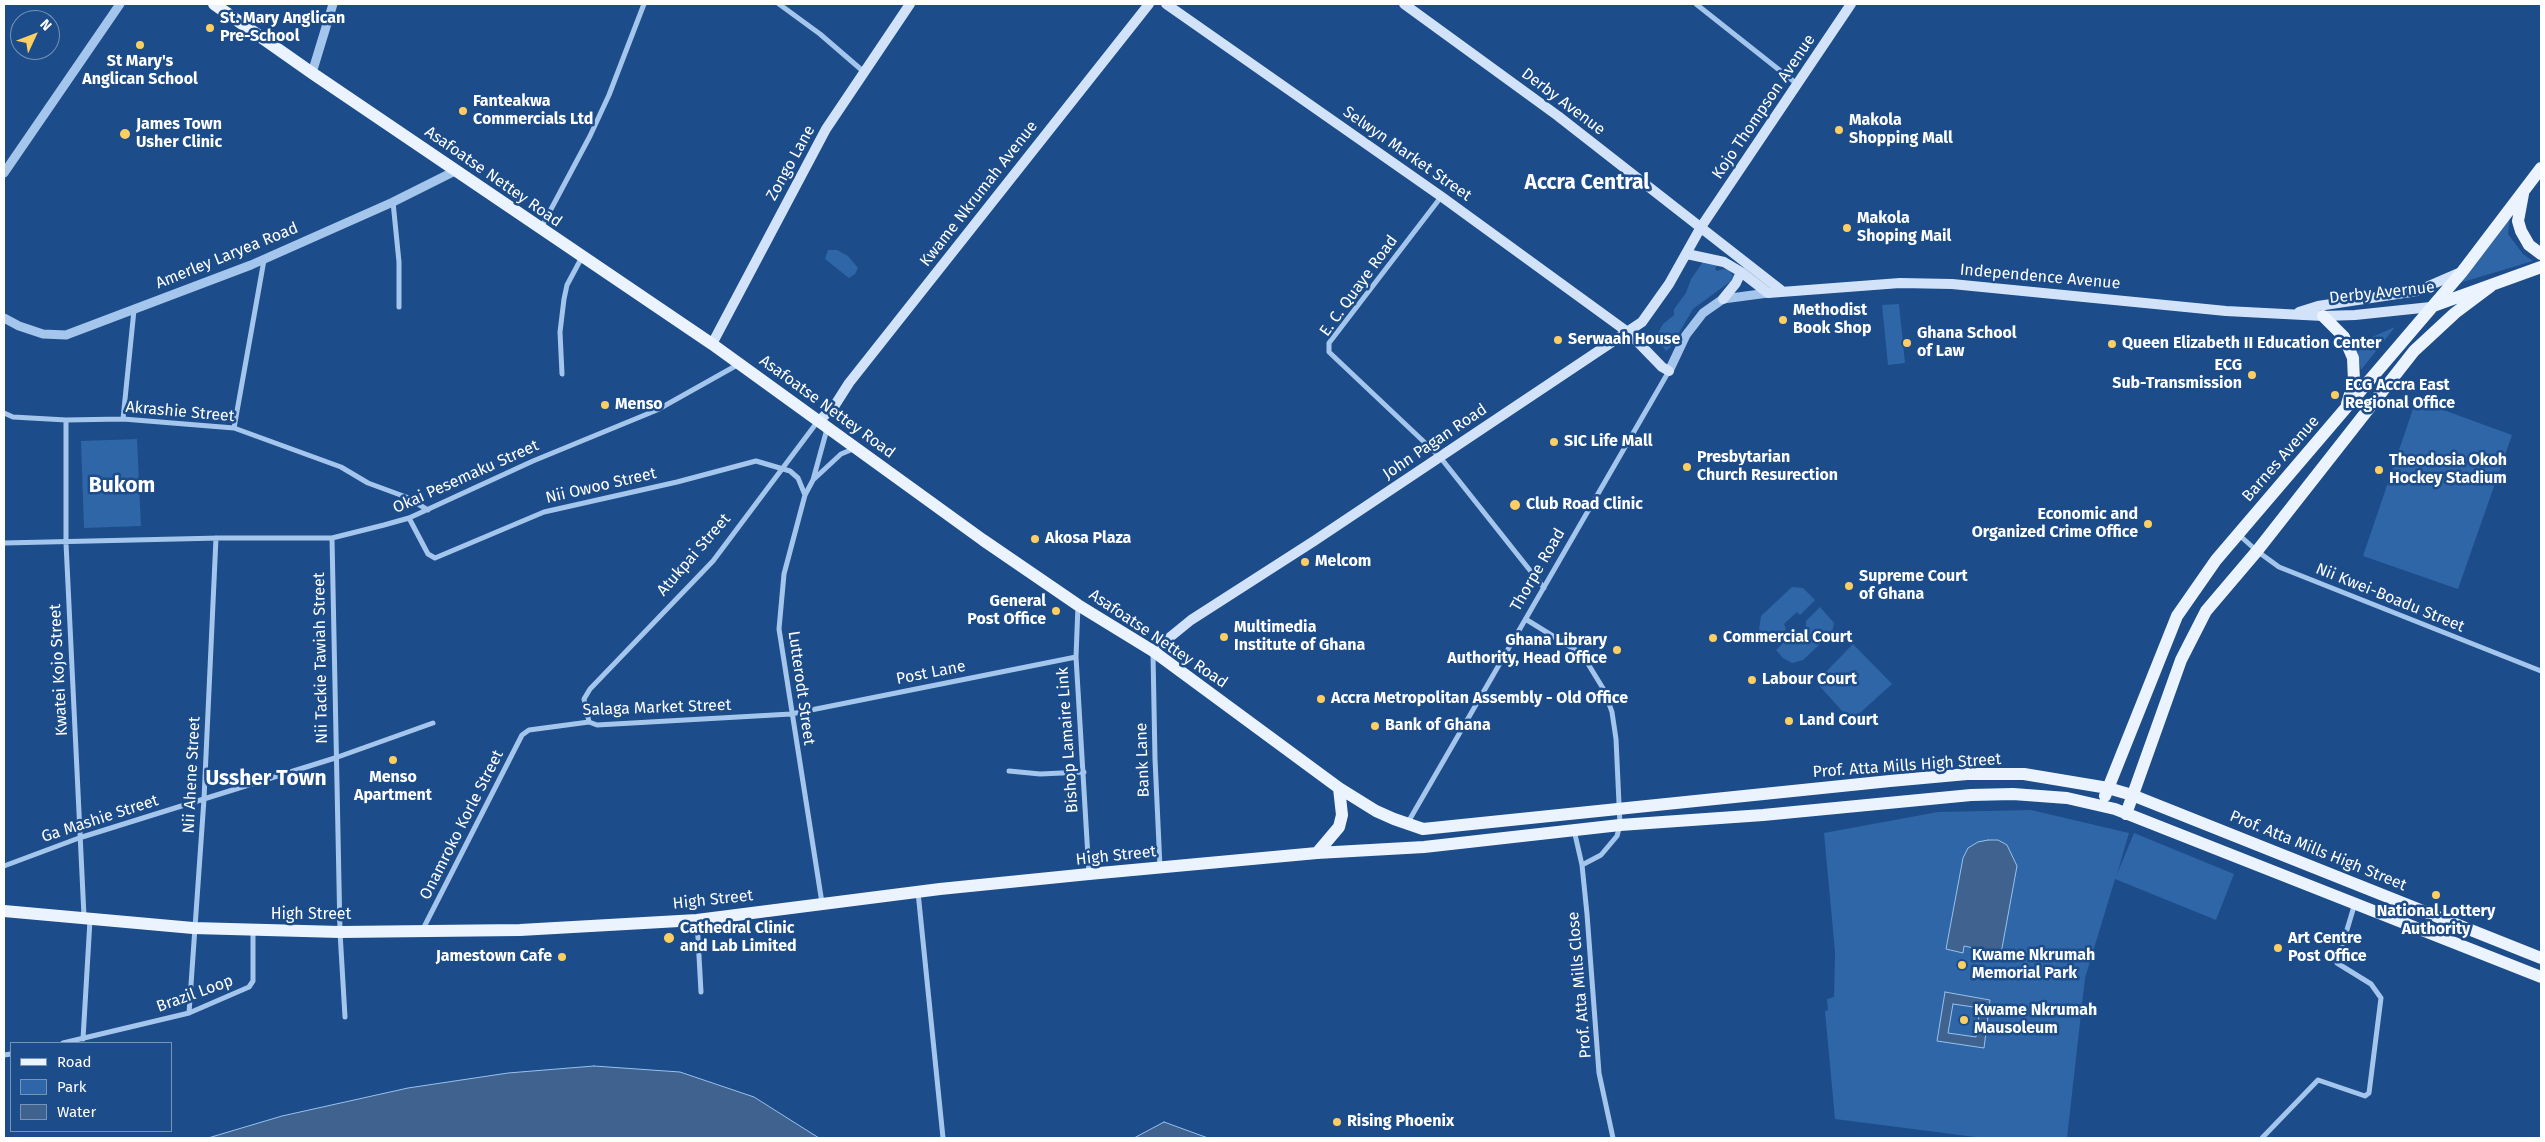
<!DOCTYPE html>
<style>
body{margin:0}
#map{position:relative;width:2545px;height:1142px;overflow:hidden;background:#1c4c89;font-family:"Fira Sans",sans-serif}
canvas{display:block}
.frame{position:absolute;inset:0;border:5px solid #fff;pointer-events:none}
.legend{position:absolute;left:10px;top:1042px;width:162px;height:90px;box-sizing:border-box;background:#1c4c89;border:1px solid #7794b8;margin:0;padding:6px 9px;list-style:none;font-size:15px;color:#fff}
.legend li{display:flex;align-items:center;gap:10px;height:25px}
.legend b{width:25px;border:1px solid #7794b8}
.north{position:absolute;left:10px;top:10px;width:50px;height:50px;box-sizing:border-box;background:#1c4c89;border:1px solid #7794b8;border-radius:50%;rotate:47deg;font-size:14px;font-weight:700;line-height:20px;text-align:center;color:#fff}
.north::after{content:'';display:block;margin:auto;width:18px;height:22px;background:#fdcf63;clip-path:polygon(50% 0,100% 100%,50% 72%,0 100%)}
</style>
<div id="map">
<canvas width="2545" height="1142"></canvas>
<div class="frame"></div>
<ul class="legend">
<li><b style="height:6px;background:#ebf3ff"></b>Road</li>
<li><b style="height:14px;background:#2f66a7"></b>Park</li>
<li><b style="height:14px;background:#3f628e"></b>Water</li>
</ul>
<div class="north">N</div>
</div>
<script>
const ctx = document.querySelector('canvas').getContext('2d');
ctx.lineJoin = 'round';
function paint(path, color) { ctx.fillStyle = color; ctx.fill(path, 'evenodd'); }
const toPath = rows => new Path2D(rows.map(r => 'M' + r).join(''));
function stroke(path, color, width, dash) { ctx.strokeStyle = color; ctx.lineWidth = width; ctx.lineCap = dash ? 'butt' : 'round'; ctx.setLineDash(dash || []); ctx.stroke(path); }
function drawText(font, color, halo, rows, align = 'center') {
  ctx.font = font + ' "Fira Sans",sans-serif'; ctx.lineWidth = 5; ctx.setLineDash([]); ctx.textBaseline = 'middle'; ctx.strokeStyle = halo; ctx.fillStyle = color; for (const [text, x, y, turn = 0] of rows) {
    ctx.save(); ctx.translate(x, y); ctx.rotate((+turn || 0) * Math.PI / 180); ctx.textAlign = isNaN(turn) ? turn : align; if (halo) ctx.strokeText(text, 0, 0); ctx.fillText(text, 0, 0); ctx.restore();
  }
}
paint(toPath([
 [2510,216,2508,234,2523,254,2533,261,2456,284],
 [828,250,837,250,848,256,858,268,855,274,849,278,825,259],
 [1703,262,1713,262,1717,266,1715,268,1717,271,1723,269,1729,270,1733,276,1731,281,1693,309,1670,348,1666,351,1658,341,1649,335,1658,333,1663,324,1674,315,1674,309,1686,293,1691,279],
 [1899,304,1905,363,1888,365,1882,305],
 [2395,327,2361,370,2356,344],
 [2416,400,2512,435,2458,589,2363,556],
 [137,439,141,526,84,528,81,441],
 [1792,587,1803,588,1815,600,1800,615,1797,612,1784,624,1786,629,1771,644,1759,630,1761,616],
 [1820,607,1834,623,1832,633,1803,660,1792,663,1783,658,1776,650,1791,635,1796,638,1806,629,1806,621],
 [1853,644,1892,684,1851,721,1816,682],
 [2031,810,2129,833,2117,874,2134,833,2234,874,2216,920,2115,879,2085,978,2067,1138,1983,1138,1835,1119,1825,1011,1828,1010,1827,999,1834,997,1835,952,1824,833,1938,812]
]), '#2f66a7');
const water = toPath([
 [1988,840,1998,840,2007,845,2017,866,2000,959,1987,956,1987,951,1964,946,1963,953,1946,949,1963,858,1968,848,1978,842,1988,840],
 [1945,992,1990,1000,1984,1048,1937,1041,1945,992],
 [1953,1004,1980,1008,1976,1037,1948,1033,1953,1004],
 [594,1066,680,1072,754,1097,819,1138,208,1138,282,1116,408,1088,508,1073,594,1066],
 [1164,1122,1208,1138,1134,1138,1164,1122]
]);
paint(water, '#3f628e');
stroke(water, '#98c1ee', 1);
stroke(toPath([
 [779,4,820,34,864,72],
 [1696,4,1797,84],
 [1441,197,1329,343,1329,352,1440,457,1544,588],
 [393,202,399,262,399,307],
 [541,228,590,136,609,95,644,4],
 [562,374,560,332,564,299,567,285,582,257],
 [4,413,13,417,66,420,123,419,234,428,341,467,368,483,406,497,428,510],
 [123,419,134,310],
 [66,420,66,543,84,916],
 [234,428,264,260],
 [813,480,841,454,853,449],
 [409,518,428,554,435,558,544,512,677,482,756,461,790,471,798,478,805,495],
 [2238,534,2257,551,2279,567,2541,671],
 [332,538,340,932,345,1017],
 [4,543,220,538,332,538,384,525,409,518,533,461,657,410,739,364],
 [1078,605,1076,657,1089,874],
 [1527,620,1582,654,1604,690,1612,712,1616,739,1620,825,1617,836,1601,855,1582,865],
 [1153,654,1155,759,1160,867],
 [589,722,584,699,590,689,713,561,818,421],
 [1009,771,1040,774,1084,772],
 [1407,824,1669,371],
 [1574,830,1582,865,1587,914,1599,1073,1613,1138],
 [4,866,79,838,335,758,433,723],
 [918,892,943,1138],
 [822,903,779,629,784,574,805,495,813,480,827,429],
 [697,920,701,992],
 [423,929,522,735,529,730,589,722,597,725,791,714,1076,657],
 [189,1013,204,799,216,538],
 [83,1039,90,920],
 [63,1043,189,1013,249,987,253,981,253,931],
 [4,1055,11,1054],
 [2262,1138,2318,1080,2365,1096,2369,1093,2381,998,2371,984,2337,963,2355,903]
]), '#a5c6ec', 5);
stroke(toPath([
 [312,73,333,4],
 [4,173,120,4],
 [4,318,19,326,43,334,66,335,251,265,393,202,455,171],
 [1669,371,1686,335,1703,313,1723,299,1768,293]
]), '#a5c6ec', 9);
stroke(toPath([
 [1166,4,1442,197,1629,333,1662,367,1669,371],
 [1404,4,1558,116,1782,291],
 [1687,254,1724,262,1741,272,1768,293,1900,283,1952,284,2226,311,2323,316,2355,315,2431,307],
 [1723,299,1736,283,1741,272],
 [2299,312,2318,306,2417,291,2461,272],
 [712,344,826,129,910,4],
 [819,421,835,405,849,383,1149,4],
 [1153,651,1191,620,1314,541,1642,322,1669,284,1701,227,1851,4]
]), '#d2e3f9', 10);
stroke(toPath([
 [214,4,312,73,712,344,983,540,1078,605,1153,651,1339,788,1376,811,1394,819,1423,829,1890,781,1967,774,2024,774,2108,788,2132,795,2541,958],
 [2523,194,2518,221,2521,231,2529,245,2541,254],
 [2433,306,2541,267],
 [2323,316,2344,337,2353,358,2354,381,2347,404],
 [2105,796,2177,616,2216,560,2462,272,2541,168],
 [2126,814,2181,660,2206,611,2257,551,2414,351,2455,313,2491,286],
 [1317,853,1339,827,1342,815,1339,788],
 [4,911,193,928,340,932,520,930,697,920,940,889,1089,874,1317,853,1424,847,1620,825,1763,815,1971,795,2013,794,2067,798,2115,809,2541,977]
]), '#ebf3ff', 12);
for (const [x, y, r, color] of [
 [210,28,5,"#fdcf63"],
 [140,45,5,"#fdcf63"],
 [463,111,5,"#fdcf63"],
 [1839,130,5,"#fdcf63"],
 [125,134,6,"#fdcf63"],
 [1847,228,5,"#fdcf63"],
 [1783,320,5,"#fdcf63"],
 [1558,340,5,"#fdcf63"],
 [1907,343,5,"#fdcf63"],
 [2112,344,5,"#fdcf63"],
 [2252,375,5,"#fdcf63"],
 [2335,395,5,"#fdcf63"],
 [605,405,5,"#fdcf63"],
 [1554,442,5,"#fdcf63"],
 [1687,467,5,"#fdcf63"],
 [2379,470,5,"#fdcf63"],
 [1515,505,6,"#fdcf63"],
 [2148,524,5,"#fdcf63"],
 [1035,539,5,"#fdcf63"],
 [1305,562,5,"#fdcf63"],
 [1849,586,5,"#fdcf63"],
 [1056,611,5,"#fdcf63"],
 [1224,637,5,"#fdcf63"],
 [1713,638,5,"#fdcf63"],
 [1617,650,5,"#fdcf63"],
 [1752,680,5,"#fdcf63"],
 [1321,699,5,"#fdcf63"],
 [1789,721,5,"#fdcf63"],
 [1375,726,5,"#fdcf63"],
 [393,760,5,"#fdcf63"],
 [2436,895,5,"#fdcf63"],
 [669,938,6,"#fdcf63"],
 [2278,948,5,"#fdcf63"],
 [562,957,5,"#fdcf63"],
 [1962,965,5,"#fdcf63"],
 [1964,1020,5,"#fdcf63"],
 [1337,1122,5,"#fdcf63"]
]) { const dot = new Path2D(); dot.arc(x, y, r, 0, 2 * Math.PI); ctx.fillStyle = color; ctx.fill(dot); stroke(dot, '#1c4c89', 2); }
drawText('bold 16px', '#fff', '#1c4c89', [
 ["St. Mary Anglican",220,19],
 ["Pre-School",220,37],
 ["St Mary's",140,62,"center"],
 ["Anglican School",140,80,"center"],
 ["Fanteakwa",473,102],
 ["Commercials Ltd",473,120],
 ["Makola",1849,121],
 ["Shopping Mall",1849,139],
 ["James Town",136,125],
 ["Usher Clinic",136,143],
 ["Makola",1857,219],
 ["Shoping Mail",1857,237],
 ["Methodist",1793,311],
 ["Book Shop",1793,329],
 ["Ghana School",1917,334],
 ["of Law",1917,352],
 ["Serwaah House",1568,340],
 ["Queen Elizabeth II Education Center",2122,344],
 ["ECG",2242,366,"right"],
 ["Sub-Transmission",2242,384,"right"],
 ["ECG Accra East",2345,386],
 ["Regional Office",2345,404],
 ["Menso",615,405],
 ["SIC Life Mall",1564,442],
 ["Presbytarian",1697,458],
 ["Church Resurection",1697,476],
 ["Theodosia Okoh",2389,461],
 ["Hockey Stadium",2389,479],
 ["Club Road Clinic",1526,505],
 ["Economic and",2138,515,"right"],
 ["Organized Crime Office",2138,533,"right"],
 ["Akosa Plaza",1045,539],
 ["Melcom",1315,562],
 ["Supreme Court",1859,577],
 ["of Ghana",1859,595],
 ["General",1046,602,"right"],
 ["Post Office",1046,620,"right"],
 ["Multimedia",1234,628],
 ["Institute of Ghana",1234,646],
 ["Commercial Court",1723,638],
 ["Ghana Library",1607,641,"right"],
 ["Authority, Head Office",1607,659,"right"],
 ["Labour Court",1762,680],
 ["Accra Metropolitan Assembly - Old Office",1331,699],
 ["Land Court",1799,721],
 ["Bank of Ghana",1385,726],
 ["Menso",393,778,"center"],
 ["Apartment",393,796,"center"],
 ["National Lottery",2436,912,"center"],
 ["Authority",2436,930,"center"],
 ["Cathedral Clinic",680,929],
 ["and Lab Limited",680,947],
 ["Art Centre",2288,939],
 ["Post Office",2288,957],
 ["Kwame Nkrumah",1972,956],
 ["Memorial Park",1972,974],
 ["Jamestown Cafe",552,957,"right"],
 ["Kwame Nkrumah",1974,1011],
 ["Mausoleum",1974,1029],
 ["Rising Phoenix",1347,1122]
], 'left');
drawText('16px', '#fff', '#1c4c89', [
 ["Derby Avenue",1563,102,37],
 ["Kojo Thompson Avenue",1764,107,-56],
 ["Selwyn Market Street",1407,154,35],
 ["Zongo Lane",791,163,-61],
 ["Asafoatse Nettey Road",493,177,35],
 ["Kwame Nkrumah Avenue",979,194,-52],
 ["Amerley Laryea Road",227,256,-22],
 ["Independence Avenue",2040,277,5],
 ["E. C. Quaye Road",1359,286,-54],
 ["Derby Avernue",2382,293,-6],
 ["Asafoatse Nettey Road",827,407,36],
 ["Akrashie Street",180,412,5],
 ["John Pagan Road",1435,442,-34],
 ["Barnes Avenue",2281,459,-49],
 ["Okai Pesemaku Street",466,477,-24],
 ["Nii Owoo Street",601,486,-13],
 ["Atukpai Street",694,555,-49],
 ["Thorpe Road",1538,570,-60],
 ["Nii Kwei-Boadu Street",2390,598,22],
 ["Asafoatse Nettey Road",1158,639,34],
 ["Nii Tackie Tawiah Street",321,658,-91],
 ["Kwatei Kojo Street",59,670,-93],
 ["Post Lane",931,673,-11],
 ["Lutterodt Street",801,688,82],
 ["Salaga Market Street",657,708,-2],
 ["Bishop Lamaire Link",1068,740,-94],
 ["Bank Lane",1143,760,-92],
 ["Prof. Atta Mills High Street",1907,766,-4],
 ["Nii Ahene Street",192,775,-87],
 ["Ga Mashie Street",100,819,-18],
 ["Onamroko Korle Street",462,825,-63],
 ["Prof. Atta Mills High Street",2318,851,22],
 ["High Street",1116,856,-6],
 ["High Street",713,900,-6],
 ["High Street",311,915],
 ["Prof. Atta Mills Close",1580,985,-95],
 ["Brazil Loop",195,994,-20]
]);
drawText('bold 21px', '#fff', '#1c4c89', [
 ["Accra Central",1587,183],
 ["Bukom",122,486],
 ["Ussher Town",266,779]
]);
</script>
